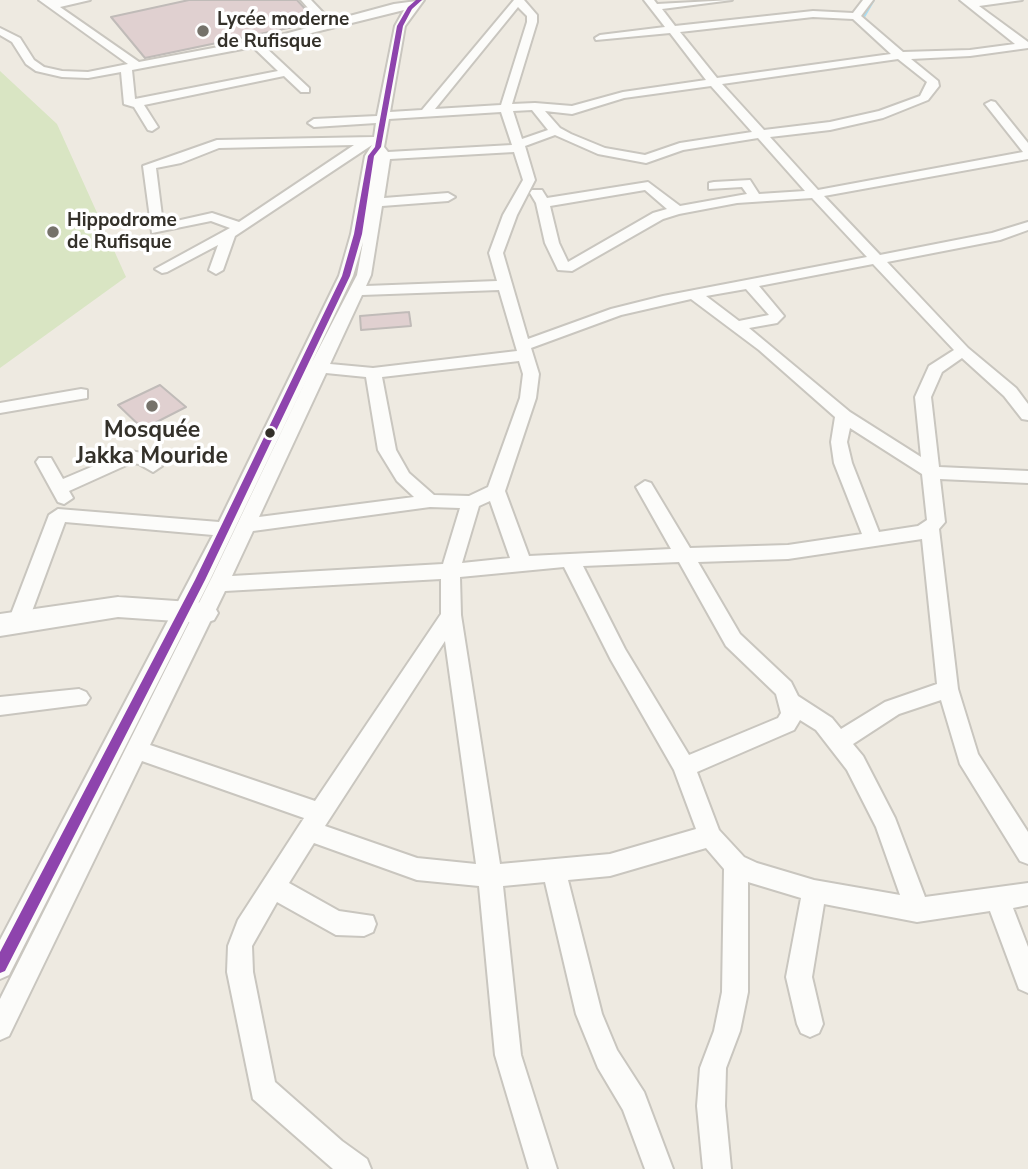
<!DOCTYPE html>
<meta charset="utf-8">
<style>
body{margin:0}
canvas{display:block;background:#eeeae1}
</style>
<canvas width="1028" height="1169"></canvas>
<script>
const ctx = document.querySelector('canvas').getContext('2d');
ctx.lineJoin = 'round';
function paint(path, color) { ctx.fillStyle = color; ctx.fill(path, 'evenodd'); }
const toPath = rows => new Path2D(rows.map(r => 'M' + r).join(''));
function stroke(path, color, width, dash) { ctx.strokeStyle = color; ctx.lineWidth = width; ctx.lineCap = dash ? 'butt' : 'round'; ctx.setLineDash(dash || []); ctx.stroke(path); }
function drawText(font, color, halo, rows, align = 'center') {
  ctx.font = font + ' "Nunito Sans",sans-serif'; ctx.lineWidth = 7; ctx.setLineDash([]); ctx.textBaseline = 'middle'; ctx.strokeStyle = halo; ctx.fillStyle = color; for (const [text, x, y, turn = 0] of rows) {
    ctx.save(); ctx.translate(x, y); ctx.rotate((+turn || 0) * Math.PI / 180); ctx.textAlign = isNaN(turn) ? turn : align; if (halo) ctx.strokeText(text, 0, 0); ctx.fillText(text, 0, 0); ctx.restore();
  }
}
paint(toPath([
 [0,71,57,124,126,277,0,368]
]), '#d9e5c3');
stroke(toPath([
 [865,22,862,19,873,0]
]), '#a9ddf2', 3.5);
const building = toPath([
 [189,0,297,0,317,22,145,58,111,17,189,0],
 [409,312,411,326,361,330,360,316,409,312],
 [160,385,186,407,143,429,118,405,160,385]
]);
paint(building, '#e0d0d0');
stroke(building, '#c0bbb8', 2);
const street = toPath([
 [39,0,90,0,60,7,139,62,277,36,322,24,301,0,311,0,331,21,394,4,424,0,405,26,390,112,422,110,514,0,524,0,537,15,537,22,512,104,535,103,572,106,623,92,706,80,670,33,596,40,595,38,600,35,665,27,644,0,654,0,657,4,732,0,662,9,675,26,813,11,853,13,863,0,873,0,861,16,903,52,970,50,1015,44,960,0,1022,0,979,6,1028,42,1028,48,970,56,911,59,938,81,939,86,928,100,883,118,830,130,770,137,818,190,1023,152,985,104,991,101,995,102,1028,143,1028,159,824,196,880,255,992,233,1028,222,1028,230,1000,240,887,262,968,348,1016,388,1028,404,1028,420,1022,419,1004,396,962,358,942,372,931,397,939,467,1028,471,1028,483,940,479,945,522,939,529,958,689,978,754,1028,832,1028,864,1020,861,960,764,941,700,899,714,853,744,863,756,895,818,925,897,1028,883,1028,905,1013,908,1028,947,1028,993,1019,989,990,911,917,922,824,904,812,977,823,1024,819,1033,810,1037,801,1033,797,1024,786,977,801,898,748,882,748,992,740,1031,726,1068,725,1106,731,1169,703,1169,697,1106,700,1068,714,1031,722,992,724,869,706,848,610,876,568,880,602,1014,617,1050,644,1092,673,1169,645,1169,623,1110,598,1068,576,1014,545,882,503,886,521,1055,557,1169,529,1169,495,1055,479,886,417,880,314,843,289,883,339,911,373,916,376,924,373,932,364,936,336,935,277,902,252,946,253,972,275,1082,342,1141,367,1159,371,1169,333,1169,253,1099,227,972,228,946,238,920,304,818,142,761,9,1036,0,1040,0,999,212,577,310,372,210,580,9,975,0,979,0,940,213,535,65,522,28,622,25,627,18,630,11,627,8,622,49,515,58,509,219,522,339,276,351,234,365,156,372,145,235,236,223,270,216,274,209,270,218,245,167,272,162,273,155,269,230,228,211,221,152,233,143,166,217,140,374,137,376,123,314,127,308,123,314,119,377,116,395,26,404,10,263,45,309,88,309,92,301,92,284,76,144,105,158,127,152,131,148,130,134,107,124,104,121,72,88,78,62,77,36,71,26,64,12,42,0,35,0,28,20,38,34,60,44,67,62,71,88,72,128,64,39,0],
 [518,7,527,16,527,22,501,105,435,109,518,7],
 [813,17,853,19,891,54,717,78,680,32,813,17],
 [253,47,278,71,135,99,132,70,253,47],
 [898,59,927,82,920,96,879,111,830,122,764,130,722,84,898,59],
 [711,86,752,132,680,143,645,155,605,148,571,134,560,128,545,111,572,114,624,98,711,86],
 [532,110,548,130,522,139,513,111,532,110],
 [501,112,512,145,388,152,384,147,389,119,501,112],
 [555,135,598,154,646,163,683,150,758,138,805,191,759,194,750,180,714,182,709,183,709,189,742,187,747,194,680,206,648,182,547,198,542,190,532,190,530,193,536,203,545,243,558,270,572,271,663,219,679,214,737,203,812,198,867,257,663,296,611,309,528,339,503,253,517,215,535,180,525,146,555,135],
 [354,145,239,222,212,213,163,224,156,168,181,163,219,148,354,145],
 [514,152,523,180,503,215,489,253,497,281,366,286,371,275,382,206,448,201,455,197,448,193,384,198,390,159,514,152],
 [645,190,667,209,653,213,568,262,559,243,550,206,645,190],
 [363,242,357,275,312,362,353,276,363,242],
 [873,264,954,350,929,366,915,397,921,457,850,412,749,328,777,323,784,316,759,286,873,264],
 [746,289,769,315,739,321,706,296,746,289],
 [499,290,517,351,373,368,330,364,362,295,499,290],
 [691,299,759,350,835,417,831,442,834,463,862,534,788,545,690,548,651,483,645,481,636,487,671,549,529,556,505,491,536,398,539,374,531,348,621,315,691,299],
 [519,361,523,374,520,398,488,487,469,496,434,495,409,473,396,450,382,377,519,361],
 [326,373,366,377,378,450,397,481,414,497,259,517,326,373],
 [850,428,922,474,927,520,918,526,879,532,852,463,847,442,850,428],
 [490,501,510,558,462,563,479,506,490,501],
 [430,507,460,508,443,564,232,576,253,531,430,507],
 [922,539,937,684,885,702,841,729,832,718,798,696,791,682,740,634,698,562,788,559,922,539],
 [679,562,726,646,776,694,781,713,778,718,689,755,625,649,583,566,679,562],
 [564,567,611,660,674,770,696,829,610,854,500,864,461,615,460,577,564,567],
 [441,579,441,614,315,801,150,745,225,591,441,579],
 [445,641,476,864,417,858,325,826,445,641],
 [800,720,816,730,847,770,876,827,900,895,814,880,757,863,744,857,719,830,697,772,794,730,800,720],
 [81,389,87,390,87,398,0,413,0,403,81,389],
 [129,451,150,454,162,466,153,472,139,464,131,463,69,491,73,498,64,504,58,502,36,462,39,458,51,458,63,479,129,451],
 [79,689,86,692,90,698,86,704,0,715,0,697,79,689]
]);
const secondary = toPath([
 [118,597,205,603,214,606,218,613,214,620,205,623,118,617,0,636,0,614,118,597]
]);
stroke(street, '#c9c6bf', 4);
stroke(secondary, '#c9c6bf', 4);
paint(street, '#fcfcfa');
paint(secondary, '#fcfcfa');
paint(toPath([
 [416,0,422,0,412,9,403,26,381,147,374,156,362,234,350,276,205,580,5,971,0,973,0,952,195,580,342,276,354,234,368,156,375,147,397,26,408,7,416,0]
]), '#8e44ad');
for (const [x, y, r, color] of [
 [203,31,7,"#75726a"],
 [53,232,7,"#75726a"],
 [152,406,7,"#75726a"],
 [270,433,6,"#34312a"]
]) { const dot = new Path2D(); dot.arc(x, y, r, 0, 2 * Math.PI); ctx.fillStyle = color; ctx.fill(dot); stroke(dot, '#fff', 2.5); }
drawText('bold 19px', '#34312a', '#fff', [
 ["Lycée moderne",217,20],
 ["de Rufisque",217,42],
 ["Hippodrome",67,221],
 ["de Rufisque",67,243]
], 'left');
drawText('bold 23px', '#34312a', '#fff', [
 ["Mosquée",152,431],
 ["Jakka Mouride",152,457]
]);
</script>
